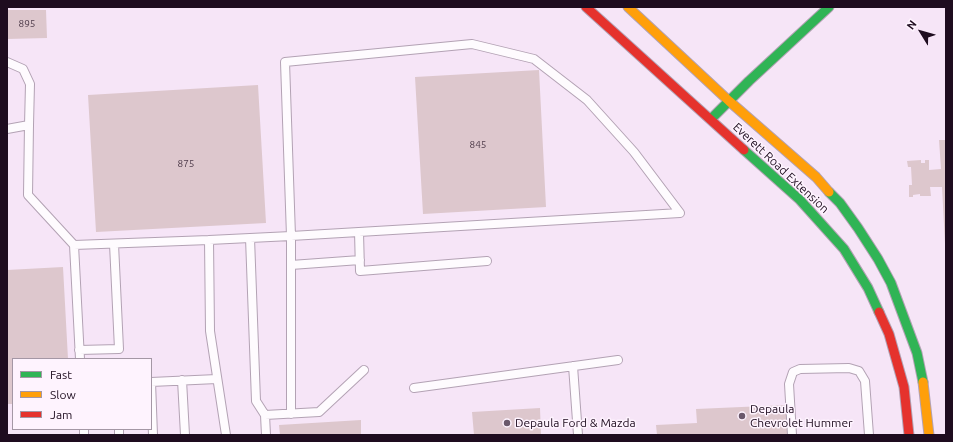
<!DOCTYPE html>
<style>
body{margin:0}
#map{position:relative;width:953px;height:442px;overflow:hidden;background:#f6e5f7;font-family:Ubuntu,sans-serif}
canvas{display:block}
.frame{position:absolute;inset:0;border:8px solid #1e0c1f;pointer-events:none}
.legend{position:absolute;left:12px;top:358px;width:140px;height:72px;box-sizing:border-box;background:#fef3fe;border:1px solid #a497a5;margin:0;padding:5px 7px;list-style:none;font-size:12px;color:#1e0c1f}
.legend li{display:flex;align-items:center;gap:8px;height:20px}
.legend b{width:20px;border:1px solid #a497a5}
.north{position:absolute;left:901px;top:12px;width:40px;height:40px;-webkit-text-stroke:3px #fef3fe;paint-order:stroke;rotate:307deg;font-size:11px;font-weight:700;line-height:16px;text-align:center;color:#1e0c1f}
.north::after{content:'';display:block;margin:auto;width:14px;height:18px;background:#1e0c1f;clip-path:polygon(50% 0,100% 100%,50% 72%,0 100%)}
</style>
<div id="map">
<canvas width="953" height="442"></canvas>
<div class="frame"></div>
<ul class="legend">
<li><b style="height:5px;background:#30b455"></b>Fast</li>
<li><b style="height:5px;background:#ff9f0a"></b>Slow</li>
<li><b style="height:5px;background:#e5322d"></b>Jam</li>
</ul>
<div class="north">N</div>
</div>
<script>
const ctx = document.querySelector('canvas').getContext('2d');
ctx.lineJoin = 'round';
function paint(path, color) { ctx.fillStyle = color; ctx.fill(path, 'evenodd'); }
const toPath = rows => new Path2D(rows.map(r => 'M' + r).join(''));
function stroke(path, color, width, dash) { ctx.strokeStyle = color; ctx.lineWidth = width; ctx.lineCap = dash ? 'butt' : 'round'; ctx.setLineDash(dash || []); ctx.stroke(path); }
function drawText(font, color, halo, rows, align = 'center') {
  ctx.font = font + ' Ubuntu,sans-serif'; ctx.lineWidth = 3; ctx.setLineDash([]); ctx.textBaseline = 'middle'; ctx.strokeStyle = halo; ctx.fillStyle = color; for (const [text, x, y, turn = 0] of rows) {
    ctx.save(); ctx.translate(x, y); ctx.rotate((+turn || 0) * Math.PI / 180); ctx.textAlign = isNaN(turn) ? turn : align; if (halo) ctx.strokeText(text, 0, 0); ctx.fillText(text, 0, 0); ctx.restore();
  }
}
paint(toPath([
 [7,10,46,10,47,38,7,39],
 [539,70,546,207,423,214,415,77],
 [258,85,266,223,96,232,88,95],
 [939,140,946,140,946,244,945,244,942,187,930,187,931,196,920,196,920,194,913,195,913,197,909,197,909,185,912,185,911,167,908,167,907,161,921,160,921,163,925,163,925,160,929,160,929,170,941,169],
 [63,267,68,359,13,359,13,404,7,404,7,270],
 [787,405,788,435,657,435,656,425,697,423,696,409],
 [540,408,541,435,474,435,472,412],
 [361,420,361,435,280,435,279,425]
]), '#ddc7cd');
const lane = toPath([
 [7,62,23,69,30,84,29,125],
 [7,129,29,125,28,195,74,245,209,240],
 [359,232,360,271,487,261],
 [250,238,256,401,265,415,266,435],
 [74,245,80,359],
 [291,265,360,260],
 [79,350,119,349,114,244],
 [573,366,578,435],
 [182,380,185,435],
 [151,382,217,379],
 [151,382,153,435],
 [414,388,618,360],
 [265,415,319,412,364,370],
 [84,429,84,435],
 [119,429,119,435],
 [226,435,210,331,209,240,291,236,562,220,680,213,634,152,587,100,534,59,472,44,285,62,291,236,291,414],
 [792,435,789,384,793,372,800,369,849,368,859,371,865,381,869,435]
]);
const fast = toPath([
 [711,119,749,81,829,7],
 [744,150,800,200,844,249,868,288,879,312],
 [829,192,840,203,858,228,878,259,891,283,917,353,923,382]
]);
const slow = toPath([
 [628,7,729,101,816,177,829,192],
 [923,382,929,435]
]);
const jam = toPath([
 [586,7,744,150],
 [879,312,889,334,904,387,909,435]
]);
stroke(lane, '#b3a2b4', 10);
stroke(fast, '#b3a2b4', 11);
stroke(slow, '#b3a2b4', 11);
stroke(jam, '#b3a2b4', 11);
stroke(lane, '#fefbfe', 8);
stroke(fast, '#30b455', 9);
stroke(slow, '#ff9f0a', 9);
stroke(jam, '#e5322d', 9);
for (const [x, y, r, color] of [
 [742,416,4,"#6a586b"],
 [507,423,4,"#6a586b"]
]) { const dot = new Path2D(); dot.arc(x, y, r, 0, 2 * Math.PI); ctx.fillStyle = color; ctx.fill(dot); stroke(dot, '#fef3fe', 1.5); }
drawText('10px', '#4e3b4a', null, [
 ["895",27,24],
 ["845",478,145],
 ["875",186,164]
]);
drawText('12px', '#1e0c1f', '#fef3fe', [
 ["Everett Road Extension",781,168,43]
]);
drawText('12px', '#1e0c1f', '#fef3fe', [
 ["Depaula",750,409],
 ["Chevrolet Hummer",750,423],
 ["Depaula Ford & Mazda",515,423]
], 'left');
</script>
